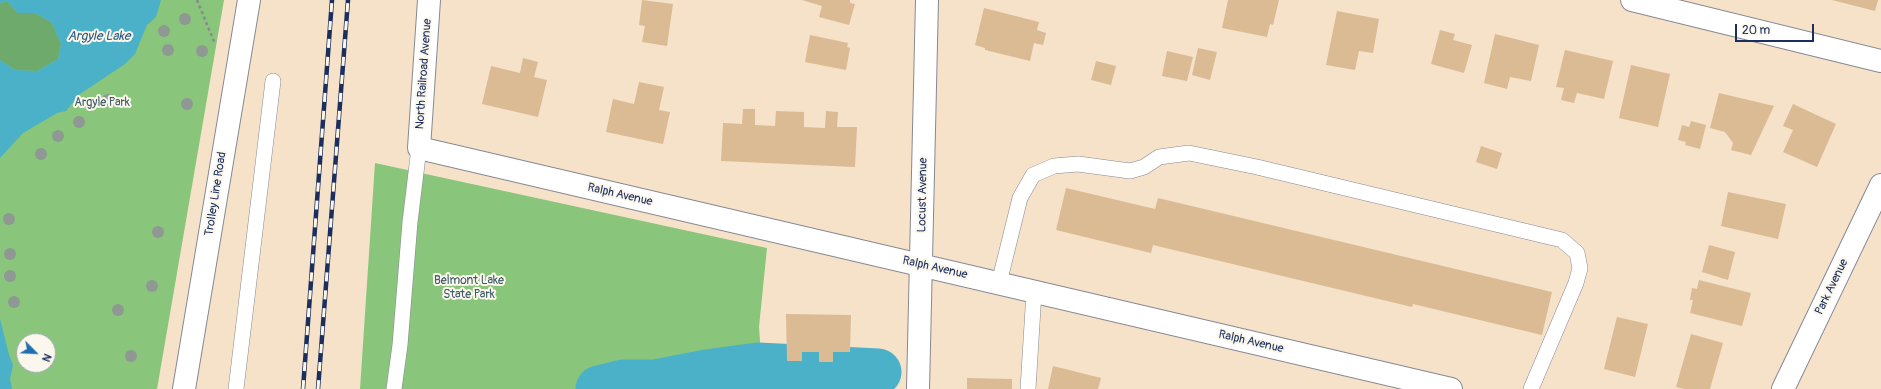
<!DOCTYPE html>
<style>
body{margin:0}
#map{position:relative;width:1881px;height:389px;overflow:hidden;background:#f5e2c9;font-family:Pangolin,sans-serif}
canvas{display:block}
.north{position:absolute;left:16px;top:333px;width:40px;height:40px;box-sizing:border-box;background:#fbf7ec;border:1px solid #a1a7b3;border-radius:50%;rotate:114deg;font-size:11px;font-weight:700;line-height:16px;text-align:center;color:#1b2f5e}
.north::after{content:'';display:block;margin:auto;width:14px;height:18px;background:#1f6fb2;clip-path:polygon(50% 0,100% 100%,50% 72%,0 100%)}
.scale{position:absolute;left:1735px;top:24px;width:79px;height:18px;box-sizing:border-box;border:2px solid #1b2f5e;border-top:0;padding-left:5px;font-size:12px;line-height:14px;white-space:nowrap;color:#1b2f5e;-webkit-text-stroke:3px #fbf7ec;paint-order:stroke}
</style>
<div id="map">
<canvas width="1881" height="389"></canvas>
<div class="north">N</div>
<div class="scale">20 m</div>
</div>
<script>
const ctx = document.querySelector('canvas').getContext('2d');
ctx.lineJoin = 'round';
function paint(path, color) { ctx.fillStyle = color; ctx.fill(path, 'evenodd'); }
const toPath = rows => new Path2D(rows.map(r => 'M' + r).join(''));
function stroke(path, color, width, dash) { ctx.strokeStyle = color; ctx.lineWidth = width; ctx.lineCap = dash ? 'butt' : 'round'; ctx.setLineDash(dash || []); ctx.stroke(path); }
function drawText(font, color, halo, rows, align = 'center') {
  ctx.font = font + ' Pangolin,sans-serif'; ctx.lineWidth = 4; ctx.setLineDash([]); ctx.textBaseline = 'middle'; ctx.strokeStyle = halo; ctx.fillStyle = color; for (const [text, x, y, turn = 0] of rows) {
    ctx.save(); ctx.translate(x, y); ctx.rotate((+turn || 0) * Math.PI / 180); ctx.textAlign = isNaN(turn) ? turn : align; if (halo) ctx.strokeText(text, 0, 0); ctx.fillText(text, 0, 0); ctx.restore();
  }
}
paint(toPath([
 [0,0,224,0,157,389,0,389],
 [24,341,48,341,48,365,24,365],
 [375,163,767,248,759,327,761,354,870,359,884,373,882,389,360,389]
]), '#89c57b');
paint(toPath([
 [7,1,18,13,35,13,52,23,61,44,58,59,37,71,15,70,0,60,0,3]
]), '#6eaa6b');
paint(toPath([
 [0,0,161,0,156,17,147,25,135,54,125,64,80,94,66,111,57,113,23,133,0,158,0,60,15,70,37,71,58,59,61,44,52,23,35,13,18,13,7,1,0,3],
 [0,319,9,355,13,365,10,379,12,389,0,389]
]), '#4ab1c9');
stroke(toPath([
 [599,389,623,383,655,383,706,373,758,366,878,372]
]), '#4ab1c9', 47);
paint(toPath([
 [642,0,673,4,667,46,642,42,645,26,639,25],
 [802,0,850,0,850,3,855,4,849,25,819,17,822,6],
 [1228,0,1279,0,1273,25,1270,24,1267,37,1222,28],
 [1832,0,1878,0,1875,11],
 [984,8,1039,22,1037,30,1046,33,1043,45,1034,43,1030,61,985,50,985,48,975,45],
 [1337,11,1379,19,1373,53,1359,51,1355,70,1326,65],
 [1440,30,1455,34,1453,40,1472,45,1464,73,1431,64],
 [1495,34,1539,45,1531,81,1510,77,1507,89,1484,83],
 [810,35,848,43,847,47,850,48,846,70,805,62],
 [1198,48,1217,52,1210,80,1192,75],
 [1565,50,1613,61,1604,99,1577,93,1574,103,1561,100,1564,88,1556,87],
 [1167,51,1193,57,1187,81,1162,76],
 [523,58,538,62,534,77,547,80,538,117,482,104,491,66,520,73],
 [1096,61,1116,66,1111,85,1091,80],
 [1631,65,1670,74,1658,127,1619,118],
 [639,82,664,87,659,110,670,112,663,144,606,132,613,99,634,104],
 [1719,93,1774,106,1751,155,1731,150,1733,143,1725,132,1710,128],
 [1793,104,1836,124,1817,167,1783,152,1793,130,1783,126],
 [743,109,755,109,755,125,775,126,776,111,804,112,804,127,825,128,826,111,838,112,837,127,857,127,855,167,721,161,723,123,742,124],
 [1691,121,1706,125,1700,149,1685,145,1686,142,1678,140,1682,125,1689,127],
 [1481,146,1502,153,1497,169,1476,162],
 [1066,188,1155,209,1158,198,1552,292,1542,335,1413,304,1412,307,1153,245,1151,253,1056,230],
 [1728,192,1786,204,1778,239,1721,226],
 [1709,245,1735,252,1728,280,1702,272],
 [1699,280,1751,293,1742,326,1690,313,1693,300,1690,300,1692,288,1697,289],
 [786,314,851,315,850,352,833,352,833,362,819,362,819,352,802,352,802,361,787,361],
 [1617,317,1648,324,1635,377,1604,369],
 [1691,334,1723,343,1710,389,1685,389,1676,387],
 [1053,366,1101,378,1098,389,1048,389],
 [967,378,1012,379,1012,389,967,389]
]), '#dabb94');
const service = toPath([
 [999,283,1020,198,1033,175,1054,166,1078,164,1130,171,1144,167,1159,157,1189,153,1257,167,1562,240,1577,253,1580,268,1576,283,1531,389],
 [236,389,273,81],
 [394,389,400,345,410,222,419,148],
 [1028,389,1034,292]
]);
const minor = toPath([
 [429,0,419,148,1451,389],
 [1632,0,1881,61],
 [918,389,927,0]
]);
const tertiary = toPath([
 [1783,389,1881,185]
]);
const secondary = toPath([
 [184,389,249,0]
]);
stroke(service, '#888894', 16);
stroke(minor, '#888894', 24);
stroke(tertiary, '#888894', 24);
stroke(secondary, '#888894', 24);
stroke(toPath([
 [197,0,215,44]
]), '#888894', 2.5, [3, 3]);
stroke(service, '#fff', 15);
stroke(minor, '#fff', 22);
stroke(tertiary, '#fff', 22);
stroke(secondary, '#fff', 22);
const rail = toPath([
 [303,389,332,0],
 [318,389,348,0]
]);
stroke(rail, '#1b2f5e', 4.5);
stroke(rail, '#fbf7ec', 3, [9]);
ctx.fillStyle = '#8f9893';
for (const [x, y] of [
 [185,19],
 [164,31],
 [168,50],
 [202,51],
 [108,100],
 [187,104],
 [79,122],
 [58,136],
 [41,154],
 [9,219],
 [158,232],
 [10,254],
 [10,276],
 [152,286],
 [14,302],
 [118,310],
 [131,356]
]) { ctx.beginPath(); ctx.arc(x, y, 6, 0, 2 * Math.PI); ctx.fill(); }
drawText('12px', '#1b2f5e', '#fbf7ec', [
 ["North Railroad Avenue",424,74,-86],
 ["Trolley Line Road",216,194,-81],
 ["Ralph Avenue",620,195,13],
 ["Locust Avenue",923,195,-89],
 ["Ralph Avenue",935,268,13],
 ["Park Avenue",1832,287,-64],
 ["Ralph Avenue",1251,342,13]
]);
drawText('12px', '#3c5c67', '#fbf7ec', [
 ["Argyle Park",102,103],
 ["Belmont Lake",469,281],
 ["State Park",469,295]
]);
drawText('italic 13px', '#2b5c83', '#fbf7ec', [
 ["Argyle Lake",99,37]
]);
</script>
